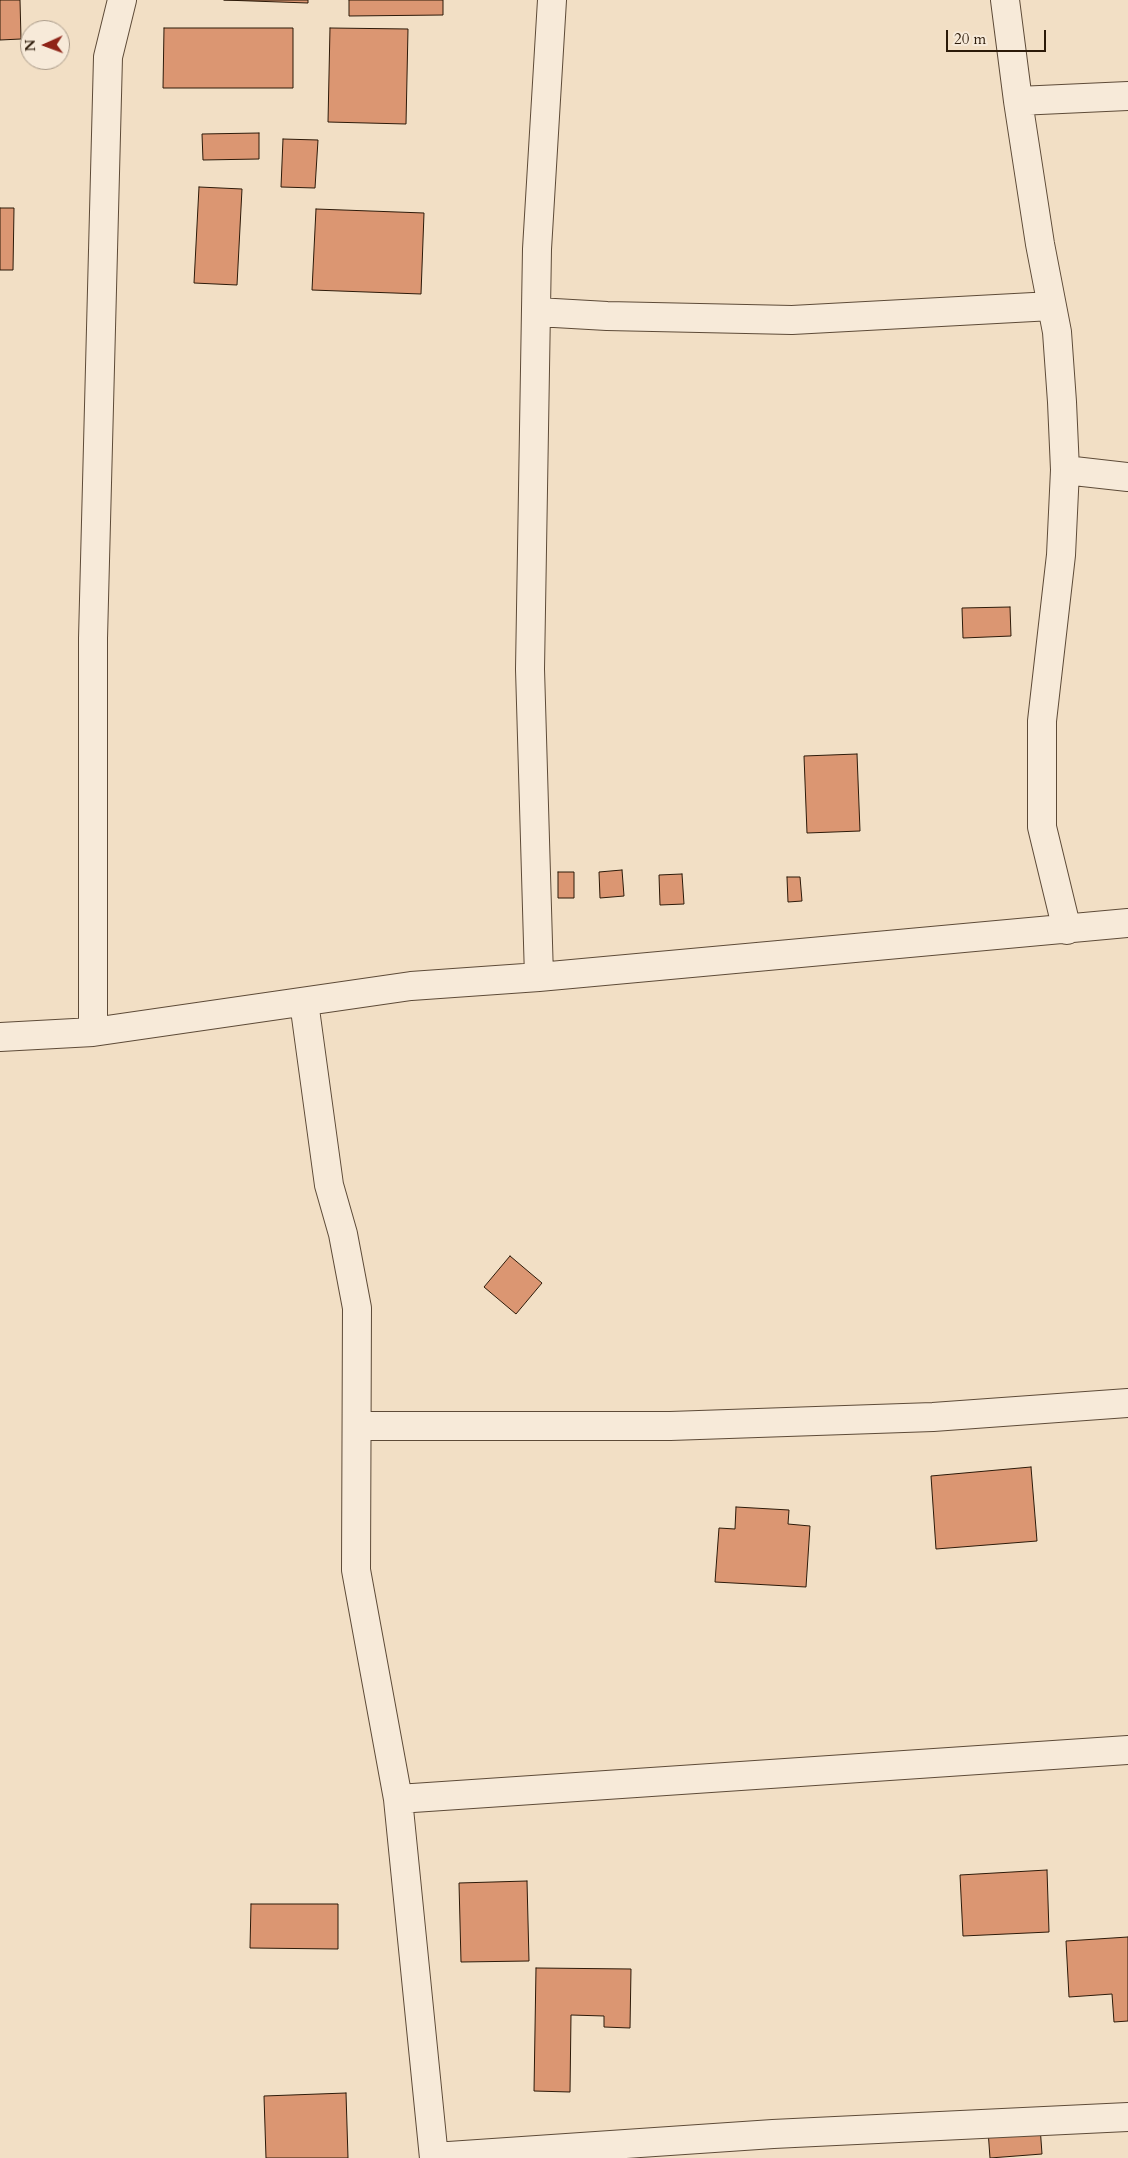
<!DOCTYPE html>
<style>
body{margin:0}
#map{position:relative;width:1128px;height:2158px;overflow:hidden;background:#f2dfc5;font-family:Cardo,serif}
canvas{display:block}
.north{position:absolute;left:20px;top:20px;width:50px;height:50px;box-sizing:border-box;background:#f7ead9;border:1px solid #a69786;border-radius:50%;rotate:268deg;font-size:14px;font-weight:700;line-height:20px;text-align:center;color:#2c1a09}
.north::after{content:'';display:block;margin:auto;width:18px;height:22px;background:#8f2418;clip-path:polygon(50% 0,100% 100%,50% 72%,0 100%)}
.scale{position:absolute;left:946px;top:30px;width:100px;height:22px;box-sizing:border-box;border:2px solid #2c1a09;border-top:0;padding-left:6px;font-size:15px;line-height:18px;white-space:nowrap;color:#2c1a09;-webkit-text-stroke:4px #f7ead9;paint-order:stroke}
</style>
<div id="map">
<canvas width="1128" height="2158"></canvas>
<div class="north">N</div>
<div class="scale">20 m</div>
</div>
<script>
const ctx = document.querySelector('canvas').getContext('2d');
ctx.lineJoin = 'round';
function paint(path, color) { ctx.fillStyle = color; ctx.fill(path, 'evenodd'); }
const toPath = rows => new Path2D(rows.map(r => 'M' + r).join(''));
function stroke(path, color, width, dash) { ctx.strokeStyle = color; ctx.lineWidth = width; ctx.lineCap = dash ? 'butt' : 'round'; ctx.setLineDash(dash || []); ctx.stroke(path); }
const building = toPath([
 [0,0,20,0,21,39,0,40,0,0],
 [224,0,308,0,308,3,224,0],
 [349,0,443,0,443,15,349,16,349,0],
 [164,28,293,28,293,88,163,88,164,28],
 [330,28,408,29,406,124,328,122,330,28],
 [259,133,259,159,203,160,202,134,259,133],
 [283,139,318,140,315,188,281,187,283,139],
 [199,187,242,189,237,285,194,283,199,187],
 [0,208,14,208,13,270,0,270,0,208],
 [316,209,424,213,421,294,312,290,316,209],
 [1010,607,1011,636,963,638,962,608,1010,607],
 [857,754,860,831,807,833,804,756,857,754],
 [622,870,624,896,600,898,599,872,622,870],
 [558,872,574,872,574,898,558,898,558,872],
 [682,874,684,904,660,905,659,875,682,874],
 [787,877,800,877,802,901,788,902,787,877],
 [510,1256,542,1283,516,1314,484,1287,510,1256],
 [1031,1467,1037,1541,936,1549,931,1476,1031,1467],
 [736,1507,789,1510,788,1524,810,1526,806,1587,715,1582,719,1528,735,1529,736,1507],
 [1047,1870,1049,1932,963,1936,960,1875,1047,1870],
 [527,1881,529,1961,461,1962,459,1883,527,1881],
 [251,1904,338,1904,338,1949,250,1948,251,1904],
 [1128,1937,1128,2021,1114,2022,1112,1994,1069,1997,1066,1941,1128,1937],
 [536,1968,631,1969,630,2028,604,2027,604,2016,571,2015,570,2092,534,2091,536,1968],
 [346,2093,348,2158,266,2158,264,2096,346,2093],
 [1040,2126,1042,2154,990,2158,988,2130,1040,2126]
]);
paint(building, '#db9672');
stroke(building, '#2c1a09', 1);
const minor = toPath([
 [1005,0,1018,101,1040,244,1057,332,1062,402,1065,470,1061,555,1042,721,1042,827,1067,930],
 [1018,101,1128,96],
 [537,312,607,316,792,320,1052,306],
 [1065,470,1128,477],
 [539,977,530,669,537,249,552,0],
 [304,1002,329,1185,343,1234,357,1308,356,1570,398,1799,434,2158],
 [93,1032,93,638,108,57,122,0],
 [0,1037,93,1032,411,986,539,977,1128,923],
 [357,1426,670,1426,933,1417,1128,1403],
 [398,1799,1128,1750],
 [434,2157,773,2134,1128,2117]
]);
stroke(minor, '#5e4b38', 30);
stroke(minor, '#f7ead9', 28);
</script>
